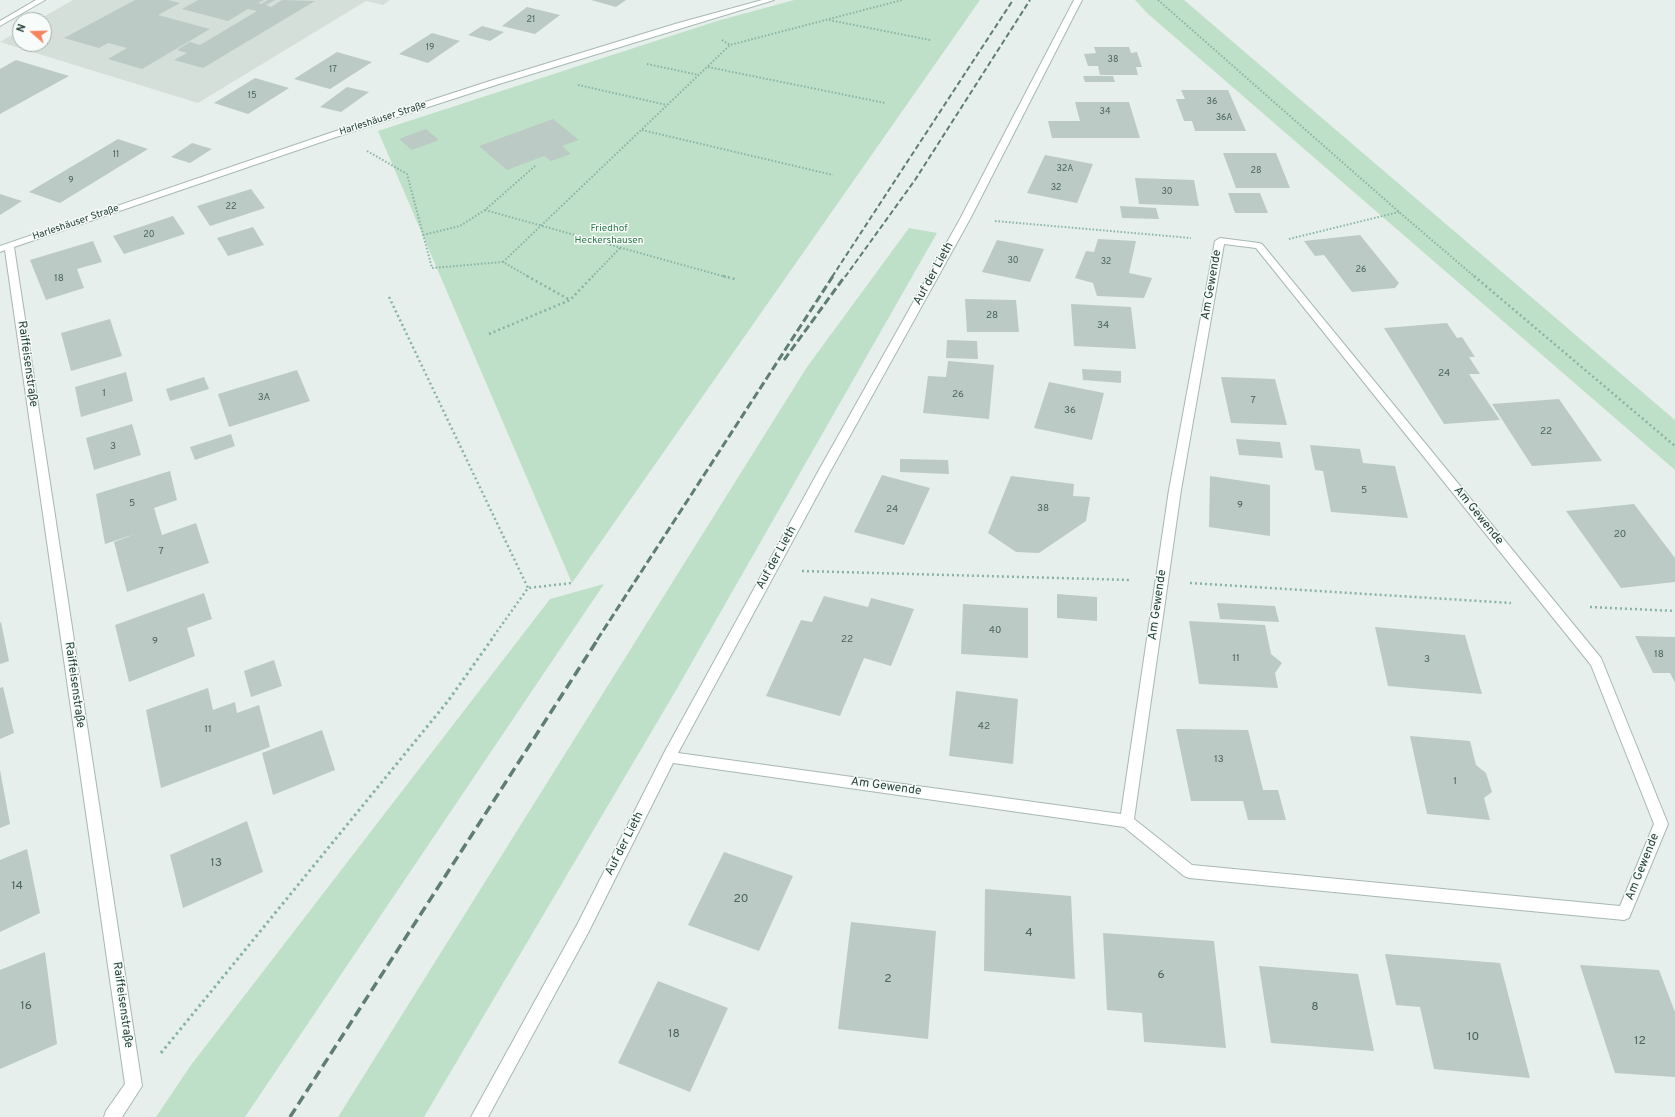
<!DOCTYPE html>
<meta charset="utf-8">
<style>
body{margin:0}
#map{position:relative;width:1675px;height:1117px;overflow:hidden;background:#e6efeb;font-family:Overpass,sans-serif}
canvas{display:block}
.north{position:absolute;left:12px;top:12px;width:40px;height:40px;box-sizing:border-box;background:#f7fbf9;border:1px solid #a3b1ad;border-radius:50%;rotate:290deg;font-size:11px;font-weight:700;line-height:16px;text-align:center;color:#24423a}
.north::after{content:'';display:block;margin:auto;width:14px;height:18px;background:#f4845f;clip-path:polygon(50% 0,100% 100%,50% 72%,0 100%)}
</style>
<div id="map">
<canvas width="1675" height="1117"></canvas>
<div class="north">N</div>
</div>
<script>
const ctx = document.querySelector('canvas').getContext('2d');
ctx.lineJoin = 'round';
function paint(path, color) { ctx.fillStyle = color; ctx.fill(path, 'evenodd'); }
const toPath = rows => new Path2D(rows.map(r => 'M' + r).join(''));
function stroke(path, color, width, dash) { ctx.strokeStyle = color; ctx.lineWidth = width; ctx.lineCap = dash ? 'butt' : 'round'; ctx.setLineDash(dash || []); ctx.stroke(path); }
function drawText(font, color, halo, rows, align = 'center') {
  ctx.font = font + ' Overpass,sans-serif'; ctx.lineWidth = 3; ctx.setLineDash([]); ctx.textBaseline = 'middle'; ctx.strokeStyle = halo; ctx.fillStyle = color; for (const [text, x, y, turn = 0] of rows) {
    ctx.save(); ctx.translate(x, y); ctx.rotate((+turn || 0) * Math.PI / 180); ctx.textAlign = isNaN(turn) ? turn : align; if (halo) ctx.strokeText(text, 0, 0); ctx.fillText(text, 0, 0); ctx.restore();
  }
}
paint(toPath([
 [73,0,390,0,383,5,366,1,198,103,0,42,20,30,20,44,44,44,44,20,38,20]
]), '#d4dfda');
paint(toPath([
 [794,0,980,0,572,583,378,131,717,21],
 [1135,0,1184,0,1675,420,1675,470,1147,13],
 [909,228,937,233,675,692,424,1117,338,1117,807,367],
 [604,584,245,1117,156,1117,191,1065,550,599]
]), '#bfe0c8');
paint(toPath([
 [135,0,168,0,180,3,158,15,210,29,142,69,108,59,127,48,108,43,99,48,64,38],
 [198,0,264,0,258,3,261,4,268,0,275,0,266,5,271,7,282,0,315,1,203,68,174,60,187,53,177,50,190,42,200,45,257,11,248,9,228,21,182,9],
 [591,0,626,0,616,7],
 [527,7,560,15,535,34,502,26],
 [482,26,504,32,490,41,468,35],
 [432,33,460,41,428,63,399,54],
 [1094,47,1129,47,1131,53,1137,52,1142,67,1136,67,1138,75,1100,75,1098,66,1088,66,1084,54,1096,53],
 [337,52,372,62,330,89,294,79],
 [16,60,69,76,0,114,0,69],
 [1083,76,1113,76,1115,82,1085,82],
 [255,78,289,88,248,114,214,103],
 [347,87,369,92,341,112,320,107],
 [1181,90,1228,90,1246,131,1195,131,1192,121,1184,121,1176,99,1185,99],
 [1075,102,1129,102,1140,138,1052,138,1048,121,1080,121],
 [553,119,579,140,562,146,571,154,551,161,544,156,507,170,479,146],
 [426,129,439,140,412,150,399,139],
 [118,139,148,149,60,203,29,192],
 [192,143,212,149,190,163,171,157],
 [1223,153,1276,153,1290,188,1236,188],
 [1045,155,1093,164,1077,203,1027,193],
 [1135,178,1194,180,1199,206,1139,204],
 [251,189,265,208,210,226,197,206],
 [1228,193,1260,193,1268,213,1235,213],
 [0,194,22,201,0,215],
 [1120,206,1156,208,1159,219,1122,218],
 [173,216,185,234,124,254,113,236],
 [253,227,264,245,228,256,217,238],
 [1360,235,1399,283,1395,288,1352,292,1324,255,1315,256,1304,241],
 [1098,239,1136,241,1129,273,1152,278,1144,298,1097,296,1093,283,1075,278,1086,251,1094,252],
 [997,240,1044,249,1030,282,982,272],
 [93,241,102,262,77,269,84,288,46,300,30,260],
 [965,299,1016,300,1019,332,967,332],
 [1071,304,1131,307,1136,349,1074,346],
 [110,319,122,356,71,371,61,333],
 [1447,323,1457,338,1462,337,1475,357,1469,357,1480,374,1469,374,1500,420,1444,424,1384,328],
 [947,340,977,341,978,359,946,358],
 [948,361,994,365,989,419,923,413,928,376,946,377],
 [1082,369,1121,371,1121,383,1083,380],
 [297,370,310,401,229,427,218,394],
 [126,372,133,401,81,417,75,387],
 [204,377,209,389,170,401,166,389],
 [1221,377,1275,379,1287,425,1231,423],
 [1049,382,1104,393,1092,440,1034,428],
 [1559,399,1602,461,1532,466,1492,404],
 [132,424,141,455,94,470,86,438],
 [231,434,235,446,195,460,190,447],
 [1236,439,1280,442,1283,458,1239,455],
 [1310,445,1360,449,1363,463,1395,466,1408,518,1331,512,1323,471,1315,470],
 [900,459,948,460,949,474,900,472],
 [170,471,177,500,154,508,162,535,196,523,209,563,127,592,114,542,135,534,105,544,96,494],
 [882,475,930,488,904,545,854,532],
 [1011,476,1074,484,1073,496,1090,497,1086,521,1039,553,1016,552,988,533],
 [1210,476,1270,485,1270,536,1209,527],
 [1634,504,1675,558,1675,582,1621,588,1566,511],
 [204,593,212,619,187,628,195,656,129,682,115,625],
 [1057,594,1097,597,1097,621,1057,618],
 [824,596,868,607,871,598,914,609,891,666,864,658,840,716,766,696,801,620,812,622],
 [1217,603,1275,606,1279,622,1220,619],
 [963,604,1028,608,1028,658,961,654],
 [1189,621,1265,625,1271,654,1282,663,1275,673,1278,688,1199,684],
 [1,622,9,661,0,664,0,623],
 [1375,627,1465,635,1482,694,1388,686],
 [1635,636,1675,637,1675,683,1670,673,1653,673],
 [274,660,282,686,251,697,244,671],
 [3,687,14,733,0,739,0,688],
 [208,688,213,710,235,702,237,713,259,705,270,747,161,788,146,710],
 [956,691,1018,699,1013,764,949,756],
 [1176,729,1248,730,1263,790,1278,790,1286,820,1248,820,1243,801,1191,801],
 [322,730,335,770,273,795,262,753],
 [1410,736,1470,741,1476,765,1486,773,1492,792,1484,798,1490,820,1427,814],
 [0,770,10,824,0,828],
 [247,821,263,872,183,908,170,855],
 [27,849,40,913,0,932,0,860],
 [724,852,793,876,759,951,688,925],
 [985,889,1071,896,1075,979,984,971],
 [851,922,936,931,928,1039,838,1029],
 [1103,933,1214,941,1226,1048,1144,1042,1142,1013,1107,1010],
 [45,952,57,1044,0,1069,0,970],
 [1385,954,1500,963,1530,1078,1434,1069,1420,1007,1396,1005],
 [1580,965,1659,970,1675,1012,1675,1077,1615,1073],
 [1259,966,1358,974,1374,1051,1271,1043],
 [658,981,728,1008,690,1092,618,1063]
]), '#bbcac4');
const minor = toPath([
 [762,0,774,0,499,84,336,137,14,247,142,1086,122,1117,104,1117,106,1111,125,1084,5,250,0,252,0,246,330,133,493,80,675,24,762,0],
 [1074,0,1082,0,970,219,831,470,678,753,1121,814,1169,490,1215,241,1220,238,1259,243,1262,244,1601,658,1668,824,1629,918,1624,920,1189,878,1184,876,1124,827,673,763,588,933,488,1117,471,1117,578,923,664,753,819,470,960,219,1074,0],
 [1224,244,1256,248,1591,665,1654,824,1620,906,1192,865,1134,819,1181,490,1224,244]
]);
const tertiary = toPath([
 [36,0,45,0,0,26,0,21,36,0]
]);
stroke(minor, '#a8b8b2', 2);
stroke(tertiary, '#a8b8b2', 2);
stroke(toPath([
 [1158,0,1399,212,1475,277],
 [829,20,930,40],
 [722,40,730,45],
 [647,64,699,75],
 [708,67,885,103],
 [578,85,667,105],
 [642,130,833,175],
 [367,151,407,174,432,268,503,262,529,277],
 [485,210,726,277],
 [995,221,1191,238],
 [423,235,460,226,485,210,535,166],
 [1289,239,1399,212],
 [503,262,730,45,902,0],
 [592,277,621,247]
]), '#86b3a5', 2, [1.5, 2]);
stroke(toPath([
 [527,276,570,300],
 [723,276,735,279],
 [1474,276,1675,446],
 [389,297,528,588],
 [489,334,570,300,593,276],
 [802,571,1131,580],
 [1190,583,1511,603],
 [1590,607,1675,611],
 [491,640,528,588,572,583]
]), '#86b3a5', 2.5, [2, 3]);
stroke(toPath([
 [161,1053,448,701,492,639]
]), '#86b3a5', 3, [2.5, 3.5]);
paint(minor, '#fff');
paint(tertiary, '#fff');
stroke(toPath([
 [832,277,1013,0],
 [845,277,915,180,1030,0]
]), '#5f7d75', 2, [5.5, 3]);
stroke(toPath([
 [784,360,845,276],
 [597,640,833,276]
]), '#5f7d75', 3, [8, 3.5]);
stroke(toPath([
 [290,1117,598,639]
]), '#5f7d75', 3.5, [10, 5]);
drawText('9px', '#4a645c', null, [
 ["21",531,20],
 ["19",430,48],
 ["38",1113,60],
 ["17",333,70],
 ["15",252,96],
 ["36",1212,102],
 ["34",1105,112],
 ["36A",1224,118],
 ["11",116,155],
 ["32A",1065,169],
 ["28",1256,171],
 ["9",71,181],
 ["32",1056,188],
 ["30",1167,192],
 ["22",231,207],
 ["20",149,235],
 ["30",1013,261],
 ["32",1106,262],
 ["26",1361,270]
]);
drawText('10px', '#24423a', '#f7fbf9', [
 ["Harleshäuser Straße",383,119,-18],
 ["Harleshäuser Straße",76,223,-19]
]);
drawText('10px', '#2d7a4b', '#f7fbf9', [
 ["Friedhof",609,229],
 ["Heckershausen",609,241]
]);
drawText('10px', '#4a645c', null, [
 ["18",59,279],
 ["28",992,316],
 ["34",1103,326],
 ["24",1444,374],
 ["1",104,394],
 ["26",958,395],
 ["3A",264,398],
 ["7",1253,401],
 ["36",1070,411],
 ["22",1546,432],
 ["3",113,447],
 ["5",1364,491],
 ["5",132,504],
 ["9",1240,506],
 ["38",1043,509],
 ["24",892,510],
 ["20",1620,535],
 ["7",161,552],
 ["40",995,631],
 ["22",847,640],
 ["9",155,642],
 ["18",1659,655],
 ["11",1236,659],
 ["3",1427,660],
 ["42",984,727],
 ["11",208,730],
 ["13",1219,760],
 ["1",1455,782]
]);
drawText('12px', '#24423a', '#f7fbf9', [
 ["Auf der Lieth",934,274,-61],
 ["Am Gewende",1212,285,-80],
 ["Raiffeisenstraße",27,364,82],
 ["Am Gewende",1478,516,51],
 ["Auf der Lieth",777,558,-61],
 ["Am Gewende",1158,605,-82],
 ["Raiffeisenstraße",74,685,82],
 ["Am Gewende",886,787,8],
 ["Auf der Lieth",625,844,-63],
 ["Am Gewende",1643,867,-68],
 ["Raiffeisenstraße",122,1005,82]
]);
drawText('12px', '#4a645c', null, [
 ["13",216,864],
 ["14",17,887],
 ["20",741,900],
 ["4",1029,934],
 ["6",1161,976],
 ["2",888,980],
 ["16",26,1007],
 ["8",1315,1008],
 ["18",674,1035],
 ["10",1473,1038],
 ["12",1640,1042]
]);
</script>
